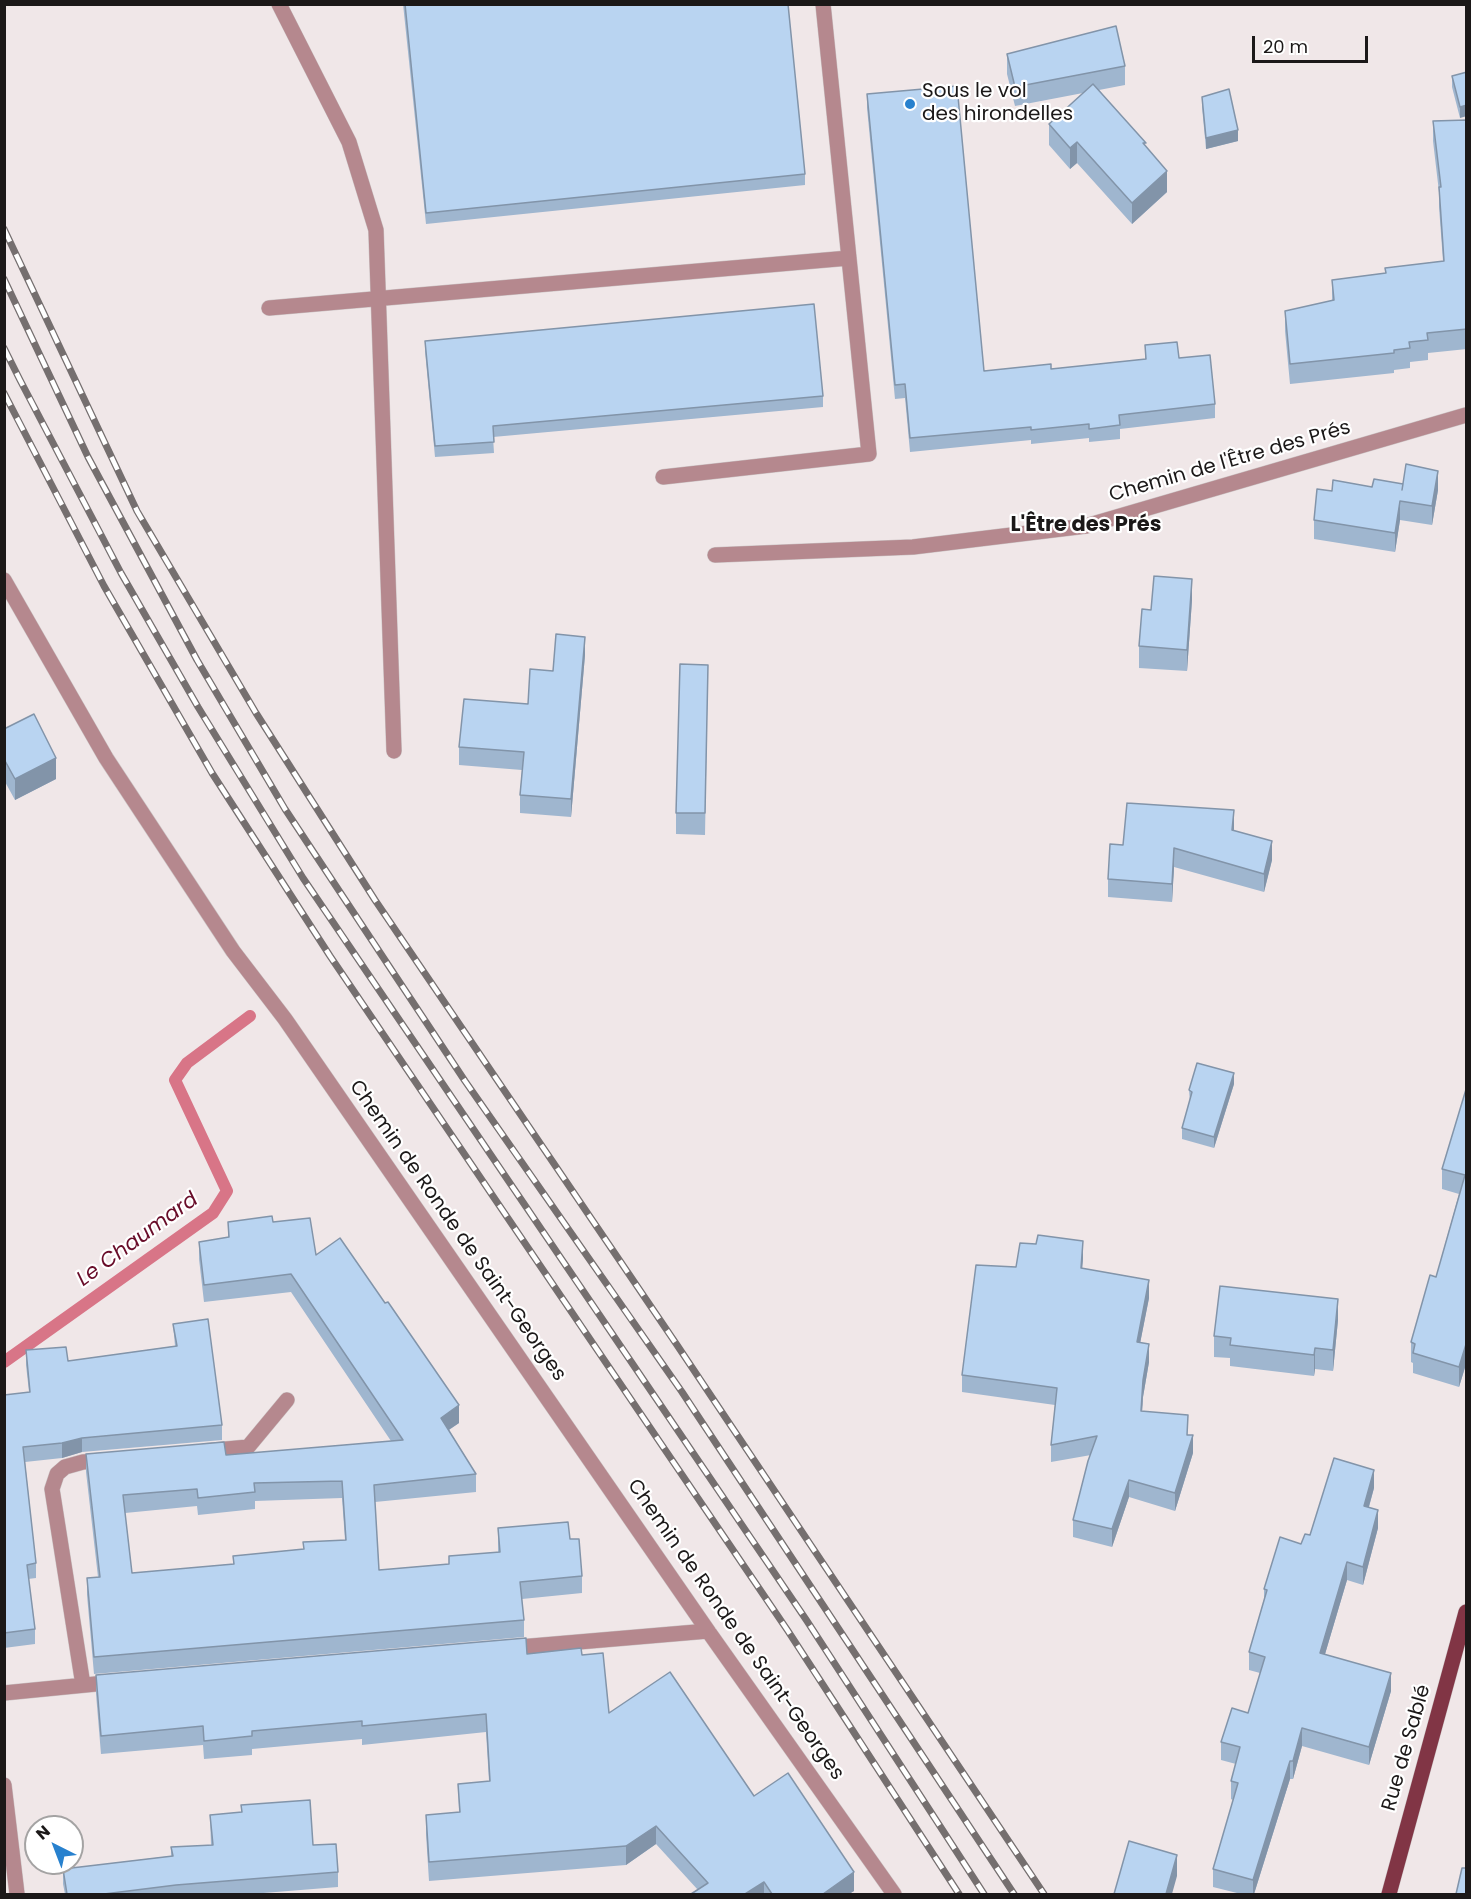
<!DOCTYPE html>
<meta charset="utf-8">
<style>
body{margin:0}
#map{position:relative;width:1471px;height:1899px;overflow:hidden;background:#f0e7e8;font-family:Poppins,sans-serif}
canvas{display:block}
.frame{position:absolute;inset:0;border:6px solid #1b1818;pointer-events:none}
.north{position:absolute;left:24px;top:1815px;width:60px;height:60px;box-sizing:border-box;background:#fff;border:2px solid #a4a3a3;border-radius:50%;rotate:318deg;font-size:16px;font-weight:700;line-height:24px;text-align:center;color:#1b1818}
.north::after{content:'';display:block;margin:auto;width:21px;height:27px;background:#2881ce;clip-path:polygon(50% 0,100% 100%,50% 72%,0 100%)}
.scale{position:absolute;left:1252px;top:36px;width:116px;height:27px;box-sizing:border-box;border:3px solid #1b1818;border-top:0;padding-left:8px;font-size:18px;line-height:21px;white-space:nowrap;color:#1b1818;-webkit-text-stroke:4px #fff;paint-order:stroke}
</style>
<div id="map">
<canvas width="1471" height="1899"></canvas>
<div class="frame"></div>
<div class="north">N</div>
<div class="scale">20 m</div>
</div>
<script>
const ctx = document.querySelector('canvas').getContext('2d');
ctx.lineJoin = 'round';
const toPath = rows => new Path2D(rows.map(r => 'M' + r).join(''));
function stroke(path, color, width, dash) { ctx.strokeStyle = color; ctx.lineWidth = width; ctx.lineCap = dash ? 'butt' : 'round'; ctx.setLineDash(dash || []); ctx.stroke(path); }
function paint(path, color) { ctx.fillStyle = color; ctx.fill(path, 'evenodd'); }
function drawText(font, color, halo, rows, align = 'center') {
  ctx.font = font + ' Poppins,sans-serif'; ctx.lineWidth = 4.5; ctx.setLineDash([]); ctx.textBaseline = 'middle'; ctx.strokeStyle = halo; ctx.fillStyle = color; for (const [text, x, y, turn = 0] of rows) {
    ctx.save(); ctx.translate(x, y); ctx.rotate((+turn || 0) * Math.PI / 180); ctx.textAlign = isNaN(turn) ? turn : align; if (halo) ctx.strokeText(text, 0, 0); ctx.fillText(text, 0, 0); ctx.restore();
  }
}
stroke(toPath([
 [4,1362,213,1213,227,1191,175,1080,187,1063,250,1016]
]), '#d87587', 12);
const minor = toPath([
 [279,4,349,142,376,230,394,751],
 [269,308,849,258],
 [663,477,869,454,823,4],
 [715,555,913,547,1086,526,1466,415],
 [4,580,106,758,233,951,285,1019,708,1631,894,1894],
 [205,1451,248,1447,287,1400],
 [508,1648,708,1631],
 [83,1685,52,1489,57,1474,65,1467,83,1462,106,1460],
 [4,1693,116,1682],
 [4,1785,17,1894]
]);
const major = toPath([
 [1389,1894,1466,1612]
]);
stroke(minor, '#cac2c3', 16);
stroke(major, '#cac2c3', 16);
stroke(minor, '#b5888e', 15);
stroke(major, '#813545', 15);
const rail = toPath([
 [4,229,137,511,256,713,375,900,677,1345,1044,1894],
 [4,279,88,457,197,660,285,809,465,1081,682,1392,1014,1894],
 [4,348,20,380,121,573,198,707,303,878,807,1621,984,1894],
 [4,393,104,586,212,773,330,956,788,1631,959,1894]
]);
stroke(rail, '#756f6f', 7);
stroke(rail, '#fff', 4.5, [14]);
paint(toPath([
 [403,4,788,4,805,174,805,185,426,224],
 [1007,54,1125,66,1125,85,1099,90,1146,147,1167,192,1132,224,1077,163,1070,169,1049,145,1049,124,1083,93,1015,106,1007,74],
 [1467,72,1460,118,1452,87,1452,76],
 [867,94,984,371,1051,369,1145,359,1145,345,1179,358,1215,404,1215,418,1120,429,1120,439,1089,442,1089,438,1031,444,1031,440,910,452,905,398,895,399,867,108],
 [1202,97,1238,141,1206,149,1202,107],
 [1467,120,1467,349,1428,353,1428,360,1410,362,1410,368,1394,370,1394,373,1290,384,1285,331,1285,311,1332,301,1332,280,1385,273,1385,268,1443,261,1439,207,1439,192,1433,141,1433,121],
 [425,341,823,396,823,407,493,437,494,453,435,457,425,351],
 [1372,487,1438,490,1432,525,1400,520,1395,552,1314,539,1314,520,1332,491],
 [1192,600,1187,671,1139,668,1139,646],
 [585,655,571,817,520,813,520,795,522,770,459,765,459,747,528,704,553,671],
 [708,665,705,835,676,834,676,813],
 [4,729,56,779,15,800,4,780],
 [1233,831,1272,860,1264,892,1174,867,1172,902,1108,897,1108,879,1123,845],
 [1234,1084,1214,1148,1182,1139,1182,1128,1190,1102,1189,1090],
 [1467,1086,1467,1361,1459,1387,1413,1373,1413,1363,1411,1362,1411,1342,1436,1277,1459,1194,1442,1189,1442,1169],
 [228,1222,273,1222,316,1255,459,1423,449,1430,476,1474,476,1492,375,1502,379,1570,449,1564,449,1556,498,1552,498,1528,570,1539,582,1576,582,1593,522,1599,524,1620,524,1637,94,1674,87,1595,87,1578,98,1577,86,1472,86,1454,226,1455,391,1441,291,1292,204,1302,199,1259,199,1242,228,1237],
 [342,1498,345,1540,303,1549,233,1556,233,1564,132,1573,125,1513,197,1506,198,1515,255,1509,255,1501],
 [1083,1258,1082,1268,1149,1298,1140,1343,1149,1362,1143,1397,1142,1411,1188,1435,1193,1453,1175,1511,1129,1497,1112,1547,1073,1537,1073,1520,1091,1455,1051,1462,1051,1445,1055,1405,962,1392,962,1375],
 [1338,1320,1333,1371,1315,1369,1314,1376,1230,1366,1230,1358,1214,1357,1214,1336],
 [173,1324,222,1425,222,1440,82,1452,62,1458,25,1462,36,1563,36,1578,28,1579,35,1629,35,1644,4,1648,4,1395,29,1392,26,1365,26,1350,68,1361,175,1346],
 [1374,1488,1369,1507,1378,1528,1363,1585,1347,1580,1325,1654,1391,1691,1369,1765,1302,1746,1293,1779,1290,1779,1254,1894,1241,1894,1213,1887,1213,1869,1233,1800,1231,1799,1231,1781,1236,1764,1221,1760,1221,1742,1248,1713,1260,1673,1249,1670,1249,1652,1264,1600,1264,1589,1310,1535],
 [527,1654,582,1655,609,1713,754,1796,854,1891,849,1894,691,1894,698,1890,656,1844,626,1865,429,1881,426,1834,426,1815,459,1812,458,1784,489,1781,486,1732,362,1745,362,1739,252,1749,252,1755,204,1759,203,1745,101,1754,96,1694,96,1675],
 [241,1805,313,1845,338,1872,338,1887,251,1894,65,1894,63,1884,63,1869,171,1856,171,1847,211,1845,210,1815,241,1812]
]), '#9fb6cf');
paint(toPath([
 [1467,105,1467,116,1460,118,1460,107],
 [1238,130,1238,141,1206,149,1206,138],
 [1077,142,1077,163,1070,169,1070,148],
 [1167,171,1167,192,1132,224,1132,203],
 [1438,471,1438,490,1432,525,1432,506],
 [1400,501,1400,520,1395,552,1395,533],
 [1192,579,1192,600,1187,671,1187,650],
 [585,637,585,655,571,817,571,799],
 [56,758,56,779,15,800,15,779],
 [1234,810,1234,829,1232,849,1232,830],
 [1272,841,1272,860,1264,892,1264,874],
 [1174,848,1174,867,1172,902,1172,884],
 [1234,1073,1234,1084,1214,1148,1214,1137],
 [1083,1241,1083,1258,1081,1285,1081,1268],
 [1149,1280,1149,1298,1137,1359,1137,1342],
 [1338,1299,1338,1320,1333,1371,1333,1350],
 [1467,1341,1467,1361,1459,1387,1459,1367],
 [1149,1344,1149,1362,1143,1397,1141,1429,1143,1380],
 [1315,1348,1315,1369,1314,1376,1314,1355],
 [459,1405,459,1423,441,1435,441,1418],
 [1193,1435,1193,1453,1175,1511,1175,1493],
 [82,1438,82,1452,62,1458,62,1443],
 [1374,1470,1374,1488,1364,1524,1364,1506],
 [1129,1480,1129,1497,1112,1547,1112,1529],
 [1378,1510,1378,1528,1363,1585,1363,1567],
 [1347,1562,1347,1580,1320,1671,1320,1653],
 [1391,1673,1391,1691,1369,1765,1369,1747],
 [1302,1728,1302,1746,1293,1779,1293,1761],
 [1290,1761,1290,1779,1254,1894,1253,1894,1253,1880],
 [656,1826,656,1844,626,1865,626,1846],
 [1177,1855,1177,1876,1172,1894,1166,1894],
 [854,1872,854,1891,849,1894,823,1894],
 [764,1882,764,1894,745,1894]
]), '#8294a9');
const building = toPath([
 [405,4,788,4,805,174,426,213,405,4],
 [1116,26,1125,66,1015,87,1007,54,1116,26],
 [1467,72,1467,105,1460,107,1452,76,1467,72],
 [1093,84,1146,143,1143,143,1167,171,1132,203,1077,142,1070,148,1049,124,1093,84],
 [957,86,984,371,1051,364,1051,369,1146,359,1145,345,1177,342,1179,358,1210,355,1215,404,1119,415,1120,425,1089,429,1089,424,1031,430,1031,427,910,438,905,384,895,385,867,94,957,86],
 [1229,89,1238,130,1206,138,1202,97,1229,89],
 [1467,120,1467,329,1427,333,1428,340,1409,342,1410,348,1394,350,1394,353,1290,364,1285,311,1334,300,1332,280,1386,273,1385,268,1444,261,1439,187,1441,187,1433,121,1467,120],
 [814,304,823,396,493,426,494,442,435,446,425,341,814,304],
 [1406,464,1438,471,1432,506,1400,501,1395,533,1314,520,1317,489,1332,491,1333,480,1372,487,1374,479,1403,484,1402,490,1406,464],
 [1154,576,1192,579,1187,650,1139,646,1142,609,1151,610,1154,576],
 [556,634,585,637,571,799,520,795,524,752,459,747,464,699,528,704,530,669,553,671,556,634],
 [680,664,708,665,705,813,676,813,680,664],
 [34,714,56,758,15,779,4,759,4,729,34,714],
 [1127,803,1234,810,1232,830,1272,841,1264,874,1174,848,1172,884,1108,879,1110,844,1123,845,1127,803],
 [1197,1063,1234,1073,1214,1137,1182,1128,1192,1092,1189,1090,1197,1063],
 [1467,1086,1467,1341,1459,1367,1413,1353,1415,1344,1411,1342,1430,1275,1436,1277,1465,1175,1442,1169,1467,1086],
 [272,1216,273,1222,310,1218,316,1255,340,1238,385,1303,388,1302,459,1405,441,1418,476,1474,374,1485,379,1570,449,1564,449,1556,500,1552,498,1528,568,1522,570,1539,579,1539,582,1576,520,1582,524,1620,94,1657,87,1578,100,1577,86,1454,224,1442,226,1455,403,1440,291,1274,204,1285,199,1242,229,1237,228,1222,272,1216],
 [342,1481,346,1540,303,1542,304,1549,233,1556,234,1564,132,1573,123,1495,197,1489,198,1498,255,1492,254,1483,342,1481],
 [1038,1235,1083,1241,1081,1268,1149,1280,1137,1342,1149,1344,1143,1380,1141,1411,1188,1415,1187,1435,1193,1435,1175,1493,1129,1480,1112,1529,1073,1520,1088,1461,1097,1436,1051,1445,1057,1388,962,1375,976,1265,1016,1267,1020,1243,1036,1244,1038,1235],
 [1220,1286,1338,1299,1333,1350,1315,1348,1314,1355,1230,1345,1231,1338,1214,1336,1220,1286],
 [208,1319,222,1425,82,1438,62,1443,23,1447,36,1563,27,1565,35,1629,4,1633,4,1395,30,1392,26,1350,66,1347,68,1361,177,1346,173,1324,208,1319],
 [1334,1458,1374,1470,1364,1506,1378,1510,1363,1567,1347,1562,1320,1653,1391,1673,1369,1747,1302,1728,1293,1761,1290,1761,1253,1880,1213,1869,1238,1783,1231,1781,1240,1747,1221,1742,1232,1708,1248,1713,1265,1657,1249,1652,1267,1590,1264,1589,1280,1537,1301,1544,1305,1534,1310,1535,1334,1458],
 [526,1638,527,1654,581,1648,582,1655,603,1653,609,1713,670,1672,754,1796,788,1773,854,1872,823,1894,772,1894,764,1882,745,1894,691,1894,708,1883,656,1826,626,1846,429,1862,426,1815,460,1812,458,1784,490,1781,486,1714,362,1726,362,1721,252,1731,252,1736,204,1741,203,1726,101,1736,96,1675,526,1638],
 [310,1800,313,1845,336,1844,338,1872,176,1885,104,1894,67,1894,63,1869,173,1856,171,1847,213,1845,210,1815,242,1812,241,1805,310,1800],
 [1129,1841,1177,1855,1166,1894,1114,1894,1129,1841],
 [1462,1868,1467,1868,1467,1894,1456,1894,1462,1868]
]);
paint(building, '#b9d4f1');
stroke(building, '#8294a9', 1.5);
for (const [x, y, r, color] of [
 [910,104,6,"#2881ce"]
]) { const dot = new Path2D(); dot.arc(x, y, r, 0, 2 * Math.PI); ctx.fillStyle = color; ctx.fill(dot); stroke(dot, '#fff', 2); }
drawText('20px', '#1b1818', '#fff', [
 ["Sous le vol",922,92],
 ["des hirondelles",922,115]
], 'left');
drawText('20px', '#1b1818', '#fff', [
 ["Chemin de l'Être des Prés",1230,462,-16],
 ["Chemin de Ronde de Saint-Georges",457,1231,55],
 ["Chemin de Ronde de Saint-Georges",735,1630,55],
 ["Rue de Sablé",1407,1748,-74]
]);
drawText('bold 21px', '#1b1818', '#fff', [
 ["L'Être des Prés",1086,526]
]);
drawText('italic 21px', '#680c29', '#fff', [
 ["Le Chaumard",138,1240,-36]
]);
</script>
